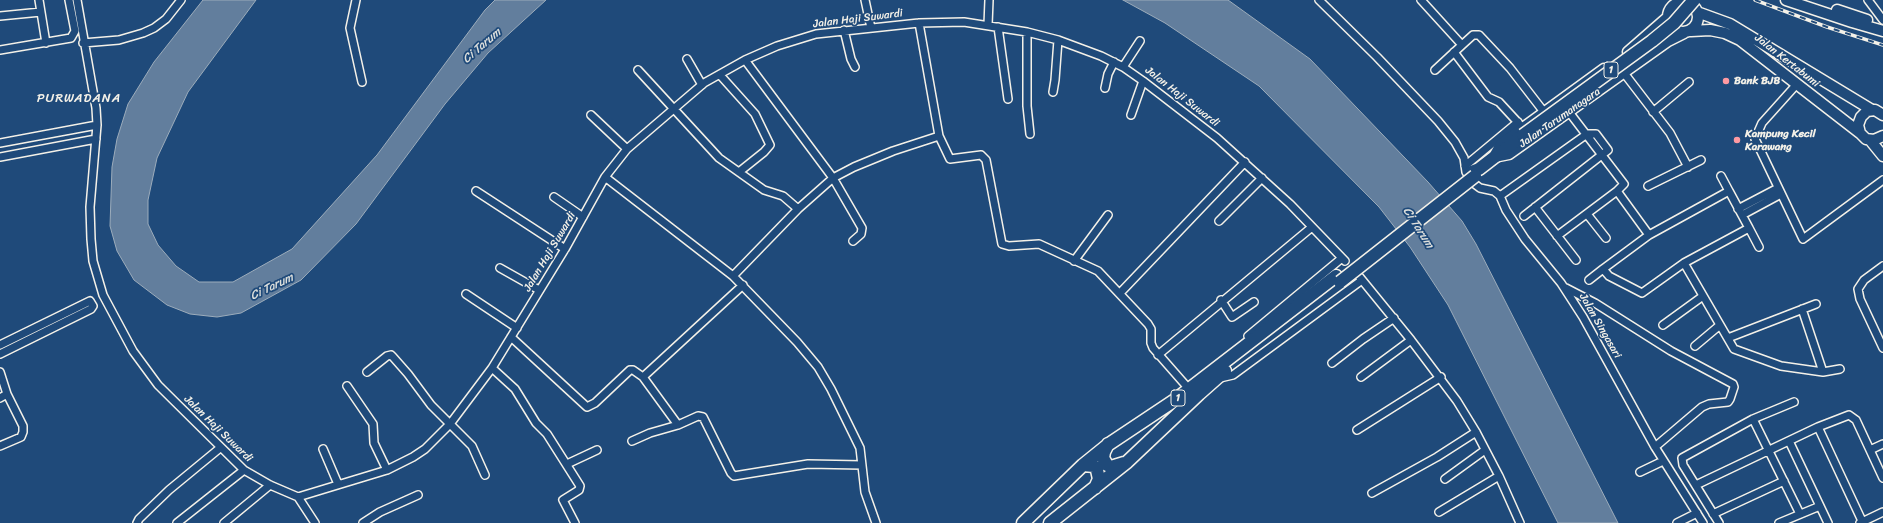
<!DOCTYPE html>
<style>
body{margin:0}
canvas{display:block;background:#1f4a7a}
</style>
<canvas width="1883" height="523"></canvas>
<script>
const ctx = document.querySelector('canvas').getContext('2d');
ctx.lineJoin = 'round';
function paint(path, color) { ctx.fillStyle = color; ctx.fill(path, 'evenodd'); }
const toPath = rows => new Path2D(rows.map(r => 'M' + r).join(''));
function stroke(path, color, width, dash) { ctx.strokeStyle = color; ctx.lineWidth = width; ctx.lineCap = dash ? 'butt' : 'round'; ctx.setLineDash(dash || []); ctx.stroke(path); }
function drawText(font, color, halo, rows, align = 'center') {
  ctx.font = font + ' Sriracha,sans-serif'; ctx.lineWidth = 3.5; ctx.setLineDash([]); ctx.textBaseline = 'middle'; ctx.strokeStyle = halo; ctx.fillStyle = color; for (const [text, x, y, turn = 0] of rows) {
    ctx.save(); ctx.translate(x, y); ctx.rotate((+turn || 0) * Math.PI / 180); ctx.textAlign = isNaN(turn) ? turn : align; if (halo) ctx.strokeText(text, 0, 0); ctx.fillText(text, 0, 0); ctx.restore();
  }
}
const water = toPath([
 [203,0,256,0,188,92,157,158,148,200,148,224,158,245,176,266,199,282,233,282,292,249,377,155,485,10,495,0,546,0,488,53,445,104,356,224,301,280,241,313,217,317,190,314,167,305,134,280,117,251,110,226,112,167,117,139,128,104,154,62,203,0],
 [1123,0,1228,0,1310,59,1428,182,1462,221,1476,244,1618,523,1558,523,1448,305,1410,247,1379,207,1259,86,1165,23,1123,0]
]);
paint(water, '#627e9d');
stroke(water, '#9cacbb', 1);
const street = toPath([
 [39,0,46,43],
 [77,0,96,108,97,125,90,207,91,239,93,261,103,295,133,351,158,385,244,470,270,485,298,497,387,470,413,457,425,449,450,424,492,368,565,249,605,177,627,149,704,83,745,60,777,46,816,34,919,23,964,22,1027,32,1058,40,1101,56,1123,67,1143,81,1217,138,1290,204,1345,261],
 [356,0,350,28,362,82],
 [865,0,871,28],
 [1319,0,1377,57,1438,121,1455,142,1464,158,1466,172,1472,182,1480,188,1494,191,1500,196,1506,210,1525,239,1561,283,1583,317,1655,447,1703,523],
 [1421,0,1462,45],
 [1868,0,1883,20],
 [0,16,41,12],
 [919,23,939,136,950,159,981,155,986,160,1002,244,1009,246,1039,244,1098,271,1148,324,1151,329,1151,343,1153,348,1189,389],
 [988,25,989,0],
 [998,27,1008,99],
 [844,30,851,59,855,67],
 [1027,32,1027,106,1030,134],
 [83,43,119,40,143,33,154,28,166,19,181,0],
 [0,50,71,38,75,31,69,0],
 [1454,52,1488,97,1499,102,1523,128],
 [687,59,702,85],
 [745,60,833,178,862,228,861,234,853,241],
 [1123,67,1140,41],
 [638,70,719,158,764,190,783,196,798,209],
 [1435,70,1462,45,1473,35,1479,35,1510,68,1544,112],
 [1624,73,1670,133,1688,167],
 [720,75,755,114,770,145,764,152,739,172],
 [1797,84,1762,123,1755,139,1803,239,1883,180],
 [1105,88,1108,74,1114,62],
 [1053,92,1055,80,1058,40],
 [1569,112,1624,184,1617,191,1649,235],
 [1653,112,1689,82],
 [591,115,627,149],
 [1131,115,1143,81],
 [0,143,97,125],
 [0,157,96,139],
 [1465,166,1518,122],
 [1721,176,1729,191],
 [605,177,733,276,797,342,818,367,831,389,860,448,865,492,876,523],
 [1648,186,1701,160],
 [476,191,565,249],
 [1500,196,1587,134,1596,134,1608,150,1524,216],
 [554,197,583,217],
 [1535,207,1576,260],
 [1738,209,1778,188],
 [1587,214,1606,238],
 [1742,215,1781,194],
 [1219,221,1262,178],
 [1749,228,1759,247],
 [1557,236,1617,191],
 [1074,261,1108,215],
 [1684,263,1734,349,1781,366,1823,372,1840,369],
 [1883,266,1864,280,1858,289,1860,299,1883,348],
 [500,268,539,290],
 [1358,275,1411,340,1457,401,1476,432,1499,476,1520,523],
 [733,276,798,209,833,178,854,167,893,151,939,136],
 [1589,280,1603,269,1649,235,1729,191,1749,228,1684,263,1642,293,1609,276,1603,269],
 [1566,288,1595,303,1671,351,1733,384,1734,387,1730,399,1728,402,1709,404,1702,407,1655,447],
 [1120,293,1245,162],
 [466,294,517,328],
 [1221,300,1232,317,1254,302],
 [1802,309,1823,372],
 [1663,325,1703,296],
 [1248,336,1342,258],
 [511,337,587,407,595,403,630,370,633,370,643,377,743,285],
 [1728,338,1816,304],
 [0,345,90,301,93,306,91,309,0,354],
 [1695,346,1720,325],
 [1158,355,1312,227],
 [1332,363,1363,339,1394,318],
 [492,368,515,389,536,423,547,434,580,486,579,490,563,500,575,523],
 [0,372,7,394],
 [367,372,387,356,391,355,393,357,408,374,431,405,472,446,485,475],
 [643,377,678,425,698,416,703,417,731,473,734,476,808,464,862,465],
 [1361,377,1411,340],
 [1220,378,1233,375,1362,280],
 [347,386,373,424,374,443,387,470],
 [0,398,7,394,23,426,23,432,21,437,0,446],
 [1753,419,1800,514],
 [1818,427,1863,523],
 [1357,430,1441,377],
 [632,441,650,433,678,425],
 [1789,441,1828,523],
 [323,449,338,484],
 [1870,450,1883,444],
 [567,464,597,450],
 [1640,472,1663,461],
 [1445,479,1485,450],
 [1696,485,1818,427,1849,415,1856,420,1883,478],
 [1372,493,1437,457,1476,432],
 [298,497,315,523],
 [1439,512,1499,476],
 [1713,514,1784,481],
 [137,523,139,519,169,490,220,448],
 [177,523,244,470],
 [224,523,270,485],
 [363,523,380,512,418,495],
 [1677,523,1697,513],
 [1719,523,1683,465,1682,458,1753,419,1794,402],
 [1779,523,1820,506],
 [1860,523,1883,512]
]);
const secondary = toPath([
 [1786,0,1852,22,1883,31],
 '1668 17a15 15 0 1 1 30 0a15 15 0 1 1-30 0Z',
 [1837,10,1867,20],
 [1697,12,1730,24,1872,110],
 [1691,31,1710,30,1725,33,1740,40,1860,133],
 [1628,52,1667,18],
 [1883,115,1875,110,1867,111,1861,117,1858,125,1860,133,1866,139,1874,140,1883,136],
 [1870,140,1883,156],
 [1495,155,1501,144,1604,69],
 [1494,157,1509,154,1668,41,1684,33]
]);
const primary = toPath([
 [1471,172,1479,169,1523,135],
 [1108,444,1104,452,1103,458,1107,465,1111,467,1124,463],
 [1083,465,1094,466,1097,470,1099,479,1095,488],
 [1023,523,1083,465,1109,444,1175,400,1336,276],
 [1050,523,1127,462,1199,394,1225,371]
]);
stroke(street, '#f4f1e8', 10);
stroke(secondary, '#f4f1e8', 13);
stroke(primary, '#f4f1e8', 15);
stroke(street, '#1f4a7a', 7);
stroke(secondary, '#1f4a7a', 10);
stroke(primary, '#1f4a7a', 12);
const rail = toPath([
 [1755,0,1827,27,1883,45]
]);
stroke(rail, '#f4f1e8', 3.5);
stroke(rail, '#1f4a7a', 2, [6]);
const primaryBridge = toPath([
 [1523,135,1652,41,1674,23,1694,0],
 [1340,282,1475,176]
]);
stroke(primaryBridge, '#f4f1e8', 15, []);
stroke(primaryBridge, '#1f4a7a', 12);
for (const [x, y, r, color] of [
 [1726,81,4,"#ff9aa2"],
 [1737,140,4,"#ff9aa2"]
]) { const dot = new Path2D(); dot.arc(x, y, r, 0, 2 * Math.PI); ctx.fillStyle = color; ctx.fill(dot); stroke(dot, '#1f4a7a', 1.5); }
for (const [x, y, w] of [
 [1611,70,14],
 [1178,398,14]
]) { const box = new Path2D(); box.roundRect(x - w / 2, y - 8, w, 16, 3); ctx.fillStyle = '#1f4a7a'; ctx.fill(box); stroke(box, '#f4f1e8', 1); }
drawText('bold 10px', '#f4f1e8', null, [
 ["1",1611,70],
 ["1",1178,398]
]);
drawText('11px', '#f4f1e8', '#1f4a7a', [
 ["Jalan Haji Suwardi",858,19,-7],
 ["Jalan Kertabumi",1787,61,38],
 ["Jalan Haji Suwardi",1182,97,38],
 ["Jalan Tarumanagara",1560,118,-35],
 ["Jalan Haji Suwardi",550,252,-59],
 ["Jalan Singasari",1600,326,60],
 ["Jalan Haji Suwardi",218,429,44]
]);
drawText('bold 11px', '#f4f1e8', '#1f4a7a', [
 ["Bank BJB",1734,81],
 ["Kampung Kecil",1745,134],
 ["Karawang",1745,147]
], 'left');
drawText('italic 12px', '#dee0dd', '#1f4a7a', [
 ["Ci Tarum",482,46,-41],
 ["Ci Tarum",1418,228,57],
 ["Ci Tarum",272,287,-26]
]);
ctx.letterSpacing = '1px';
drawText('13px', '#f4f1e8', '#1f4a7a', [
 ["PURWADANA",79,99]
]);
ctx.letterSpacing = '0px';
</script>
